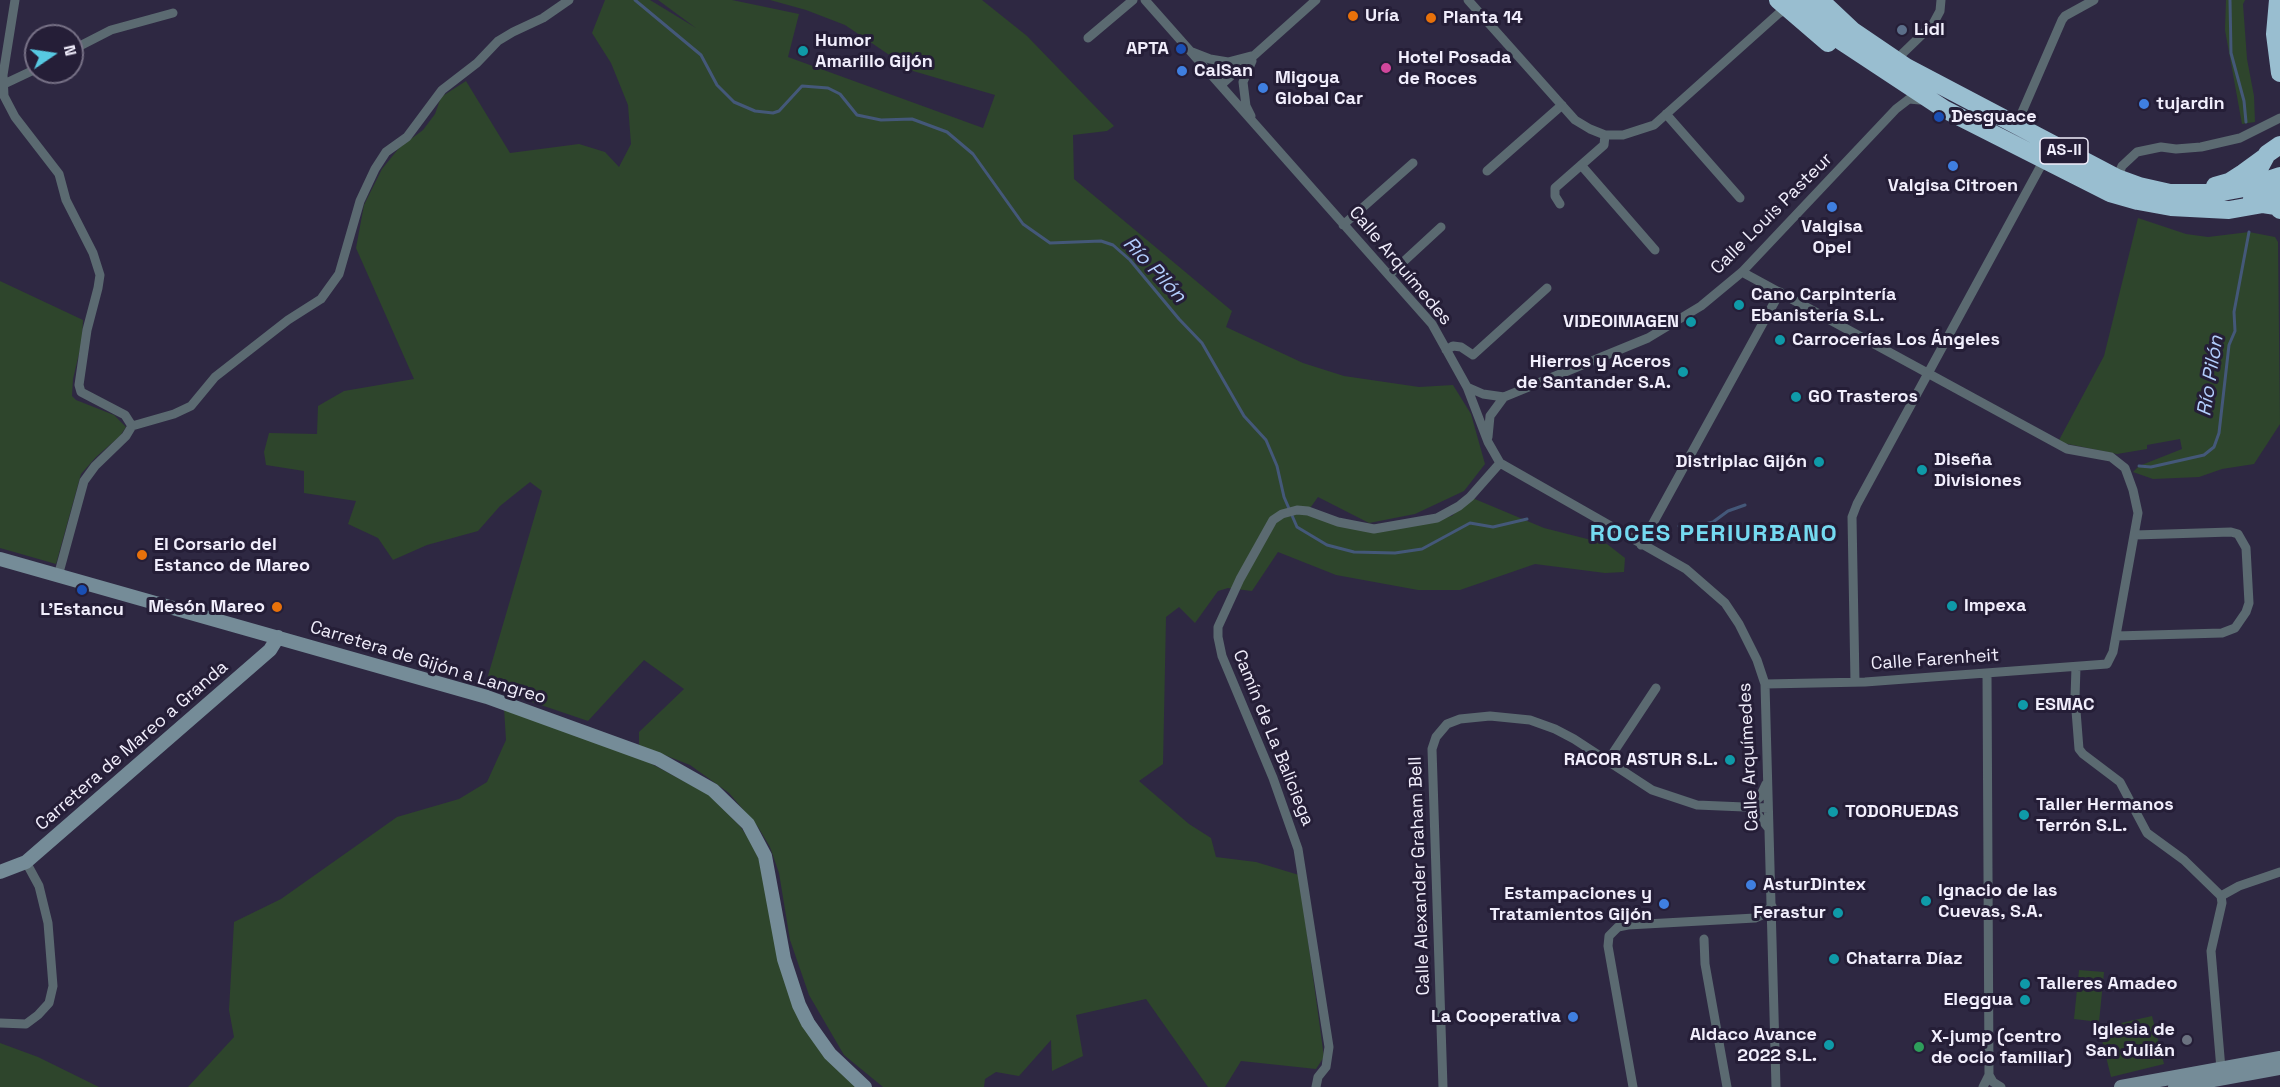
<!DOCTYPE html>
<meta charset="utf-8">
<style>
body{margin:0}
#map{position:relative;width:2280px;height:1087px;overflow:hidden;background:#2e2842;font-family:"Space Grotesk",sans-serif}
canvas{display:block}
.north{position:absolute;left:24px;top:24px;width:60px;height:60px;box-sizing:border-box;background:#251e37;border:2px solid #777186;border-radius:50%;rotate:77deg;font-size:16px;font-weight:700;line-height:24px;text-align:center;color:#f1eefc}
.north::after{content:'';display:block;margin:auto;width:21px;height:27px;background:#57c9e2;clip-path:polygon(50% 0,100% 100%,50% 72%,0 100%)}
</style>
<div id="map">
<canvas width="2280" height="1087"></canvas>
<div class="north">N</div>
</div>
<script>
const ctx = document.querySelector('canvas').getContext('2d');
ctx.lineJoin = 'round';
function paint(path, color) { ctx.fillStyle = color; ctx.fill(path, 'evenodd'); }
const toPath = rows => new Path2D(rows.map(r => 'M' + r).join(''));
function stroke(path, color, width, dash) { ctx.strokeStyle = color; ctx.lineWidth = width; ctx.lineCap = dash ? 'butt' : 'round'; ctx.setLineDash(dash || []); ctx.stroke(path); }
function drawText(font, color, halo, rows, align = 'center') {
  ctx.font = font + ' "Space Grotesk",sans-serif'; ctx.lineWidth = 6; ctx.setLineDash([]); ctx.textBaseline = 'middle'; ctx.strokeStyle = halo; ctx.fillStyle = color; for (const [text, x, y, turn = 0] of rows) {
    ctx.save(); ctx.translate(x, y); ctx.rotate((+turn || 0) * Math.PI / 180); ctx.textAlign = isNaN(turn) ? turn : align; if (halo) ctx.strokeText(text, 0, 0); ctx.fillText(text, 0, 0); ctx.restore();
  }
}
paint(toPath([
 [605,0,650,0,696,28,658,0,732,0,799,14,788,57,983,128,995,95,913,71,845,25,806,10,770,0,982,0,1027,36,1114,126,1107,131,1073,135,1074,179,1232,311,1226,327,1303,363,1344,376,1419,387,1453,385,1471,414,1485,464,1464,491,1415,514,1369,523,1318,497,1308,511,1367,529,1452,516,1470,497,1544,528,1607,544,1625,558,1624,572,1605,573,1535,564,1460,590,1418,590,1336,575,1278,552,1252,591,1228,588,1218,591,1195,623,1179,607,1166,617,1163,764,1139,781,1189,824,1211,838,1216,857,1256,862,1299,875,1324,1057,1316,1069,1241,1061,1225,1087,1208,1087,1146,999,1076,1015,1083,1056,1052,1071,1051,1040,1019,1076,996,1072,985,1079,984,1087,883,1087,844,1055,809,995,790,940,779,873,770,847,758,827,729,793,690,765,639,745,639,732,684,689,644,660,588,721,485,686,542,491,530,482,500,506,478,531,427,545,393,560,378,538,348,524,356,501,304,493,304,471,266,465,264,452,269,433,317,434,318,406,344,391,414,379,356,248,364,205,382,169,399,148,423,130,435,114,441,97,466,81,510,153,579,144,605,152,619,167,631,144,628,105,611,63,592,33],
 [2226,0,2245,0,2243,4,2247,59,2254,96,2255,122,2242,124,2225,30],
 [2138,218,2186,234,2208,237,2249,232,2275,237,2278,242,2280,424,2254,464,2222,469,2199,477,2153,479,2133,472,2139,466,2182,449,2180,439,2147,445,2147,449,2117,454,2058,442,2104,356],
 [0,281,83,320,82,341,73,379,72,396,76,400,114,415,126,427,120,436,96,457,81,474,56,564,0,548],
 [504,708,648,762,708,794,740,826,751,842,760,861,788,992,858,1087,188,1087,234,1037,229,1010,234,922,281,899,397,817,459,799,487,782,506,740],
 [2079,970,2104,972,2099,1022,2074,1019],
 [2152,1016,2164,1064,2111,1077,2099,1028],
 [0,1043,38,1057,99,1087,0,1087]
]), '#2e452c');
stroke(toPath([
 [635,0,701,55,717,85,734,102,755,111,773,113,779,111,802,86,828,88,840,94,857,115,881,120,912,119,947,132,973,154,1023,224,1050,243,1101,241,1113,245,1130,260,1179,319,1202,343,1244,416,1266,440,1277,466,1284,497,1297,527,1327,545,1354,552,1395,553,1422,549,1470,523,1493,527,1527,519],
 [2230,0,2231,53,2244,101,2246,122],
 [2139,466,2151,467,2204,455,2214,447,2219,433,2229,345,2235,331,2234,312,2249,232],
 [1679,526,1697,526,1713,522,1728,511,1745,505]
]), '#445879', 3);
stroke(toPath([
 [15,0,3,75,4,96,15,117,59,174,66,200,93,253,100,275,98,288,87,330,79,385,81,392,125,415,132,426],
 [1145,0,1432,324,1467,387,1488,442,1500,463,1686,569,1725,603,1739,624,1757,660,1765,684,1776,1087],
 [1468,0,1575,120,1590,129,1605,135,1623,135,1654,125,1778,14,1786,9],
 [1088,38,1133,0],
 [72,50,111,30,173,13],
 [1192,52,1210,59,1228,62,1251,56],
 [1902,54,1933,24,1940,11,1941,0],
 [1221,85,1316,0],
 [0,86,36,69],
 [1666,114,1740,198],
 [1251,116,1246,106,1243,82,1252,61],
 [2016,126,2062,20,2065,16,2094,0],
 [1581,165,1655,250],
 [1487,171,1562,105],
 [2117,178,2122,166,2137,152,2161,147,2176,149,2201,147,2240,138,2280,118],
 [1560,204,1555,196,1555,188,1604,145,1605,135],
 [1343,225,1413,163],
 [1742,272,2067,449,2111,457,2125,468,2133,490,2138,513,2113,652,2107,664,1865,682,1765,684],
 [1389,275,1441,227],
 [1446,350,1453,346,1461,347,1473,355,1547,288],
 [1467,387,1483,394,1504,397],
 [132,426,174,414,191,406,215,377,288,320,321,299,339,274,360,201,375,169,386,152,407,137,442,90,477,63,498,41,513,32,543,18,569,0],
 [1488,437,1490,416,1504,397,1648,338,1701,306,1742,272,1896,109,1909,99,1920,100],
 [1641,545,1780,292],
 [58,576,84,481,95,466,126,436,132,426],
 [2116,636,2222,633,2235,628,2246,612,2249,603,2246,548,2238,534,2231,532,2135,535],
 [2076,667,2075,698,2079,749,2083,754,2120,782,2147,833,2184,860,2221,896,2222,903,2211,951,2221,1069],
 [1855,682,1852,517,1857,504,2044,160],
 [1607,762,1656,688],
 [1748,808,1760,797,1766,784],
 [1748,808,1758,815,1769,829],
 [2221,896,2239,886,2280,872],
 [1704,939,1705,964,1727,1087],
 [0,1023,26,1024,38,1015,49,1003,53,986,48,923,39,886,26,862],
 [1989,1075,1993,1082,2001,1087],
 [1316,1087,1318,1077,1326,1067,1329,1047,1298,849,1273,778,1222,656,1218,637,1218,627,1240,579,1273,520,1282,514,1297,510,1308,511,1338,522,1374,529,1437,518,1459,506,1470,497,1500,463],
 [1443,1087,1432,749,1436,737,1447,724,1460,719,1490,716,1530,720,1555,729,1574,739,1652,790,1697,805,1768,808],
 [1633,1087,1608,946,1609,936,1618,927,1628,925,1755,918,1762,915,1772,906],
 [1983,1087,1989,1075,1987,673]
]), '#5b6a71', 9);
stroke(toPath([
 [0,559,487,697,658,759,713,790,748,824,765,856,784,959,799,1005,808,1023,830,1054,865,1087],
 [0,872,26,862,270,650,278,637],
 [2121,1087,2280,1058],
 [2175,1087,2280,1068]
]), '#758c98', 14);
stroke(toPath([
 [1778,0,1828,43],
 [1799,0,1841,41,1944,109,2110,193,2138,201,2171,207,2229,210,2263,204,2276,206,2280,210],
 [1820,0,1853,31,1906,67,2117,178,2139,186,2170,193,2217,193,2244,188,2280,176],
 [2278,0,2275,34,2280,73],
 [2260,167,2267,154,2280,145],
 [2215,186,2229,182,2243,173,2265,157],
 [2252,199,2280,191]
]), '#99bed0', 18);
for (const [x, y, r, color] of [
 [1353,16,6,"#e8710a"],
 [1431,18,6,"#e8710a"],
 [1902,30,6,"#5c6f8a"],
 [1181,49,6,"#1a4fb4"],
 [803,51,6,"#0f9aa8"],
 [1386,68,6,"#d1479c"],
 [1182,71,6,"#3f7fe0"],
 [1263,88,6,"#3f7fe0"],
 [2144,104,6,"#3f7fe0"],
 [1939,117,6,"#1a4fb4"],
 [1953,166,6,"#3f7fe0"],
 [1832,207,6,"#3f7fe0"],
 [1739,305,6,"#0f9aa8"],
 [1691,322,6,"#0f9aa8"],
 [1780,340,6,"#0f9aa8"],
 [1683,372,6,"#0f9aa8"],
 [1796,397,6,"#0f9aa8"],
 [1819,462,6,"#0f9aa8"],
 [1922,470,6,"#0f9aa8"],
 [142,555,6,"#e8710a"],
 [82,590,6,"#1a4fb4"],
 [1952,606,6,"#0f9aa8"],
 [277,607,6,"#e8710a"],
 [2023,705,6,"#0f9aa8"],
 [1730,760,6,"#0f9aa8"],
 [1833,812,6,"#0f9aa8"],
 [2024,815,6,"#0f9aa8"],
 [1751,885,6,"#3f7fe0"],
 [1926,901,6,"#0f9aa8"],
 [1664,904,6,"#3f7fe0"],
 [1838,913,6,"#0f9aa8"],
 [1834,959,6,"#0f9aa8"],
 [2025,984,6,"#0f9aa8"],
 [2025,1000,6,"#0f9aa8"],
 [1573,1017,6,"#3f7fe0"],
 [2187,1040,6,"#6b7280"],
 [1829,1045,6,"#0f9aa8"],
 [1919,1047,6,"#2e9e5b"]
]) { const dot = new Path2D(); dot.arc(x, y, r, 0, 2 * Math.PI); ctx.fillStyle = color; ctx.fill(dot); stroke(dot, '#251e37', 2); }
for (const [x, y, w] of [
 [2064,151,48]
]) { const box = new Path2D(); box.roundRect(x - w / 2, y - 13, w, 26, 4.5); ctx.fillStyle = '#251e37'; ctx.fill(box); stroke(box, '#f1eefc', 1.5); }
drawText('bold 16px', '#f1eefc', null, [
 ["AS-II",2064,151]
]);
drawText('bold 18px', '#f1eefc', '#251e37', [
 ["Uría",1365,16],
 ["Planta 14",1443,18],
 ["Lidl",1914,30],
 ["Humor",815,41],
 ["Amarillo Gijón",815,62],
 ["APTA",1169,49,"right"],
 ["Hotel Posada",1398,58],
 ["de Roces",1398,79],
 ["CalSan",1194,71],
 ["Migoya",1275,78],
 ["Global Car",1275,99],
 ["tujardin",2156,104],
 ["Desguace",1951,117],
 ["Valgisa Citroen",1953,186,"center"],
 ["Valgisa",1832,227,"center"],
 ["Opel",1832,248,"center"],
 ["Cano Carpintería",1751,295],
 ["Ebanistería S.L.",1751,316],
 ["VIDEOIMAGEN",1679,322,"right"],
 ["Carrocerías Los Ángeles",1792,340],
 ["Hierros y Aceros",1671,362,"right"],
 ["de Santander S.A.",1671,383,"right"],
 ["GO Trasteros",1808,397],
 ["Diseña",1934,460],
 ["Divisiones",1934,481],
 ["Distriplac Gijón",1807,462,"right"],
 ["El Corsario del",154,545],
 ["Estanco de Mareo",154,566],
 ["Impexa",1964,606],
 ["Mesón Mareo",265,607,"right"],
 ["L'Estancu",82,610,"center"],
 ["ESMAC",2035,705],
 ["RACOR ASTUR S.L.",1718,760,"right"],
 ["Taller Hermanos",2036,805],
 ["Terrón S.L.",2036,826],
 ["TODORUEDAS",1845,812],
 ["AsturDintex",1763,885],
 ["Ignacio de las",1938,891],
 ["Cuevas, S.A.",1938,912],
 ["Estampaciones y",1652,894,"right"],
 ["Tratamientos Gijón",1652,915,"right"],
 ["Ferastur",1826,913,"right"],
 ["Chatarra Díaz",1846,959],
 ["Talleres Amadeo",2037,984],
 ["Eleggua",2013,1000,"right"],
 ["La Cooperativa",1561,1017,"right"],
 ["Iglesia de",2175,1030,"right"],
 ["San Julián",2175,1051,"right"],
 ["Aldaco Avance",1817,1035,"right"],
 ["2022 S.L.",1817,1056,"right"],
 ["X-jump (centro",1931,1037],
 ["de ocio familiar)",1931,1058]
], 'left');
drawText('18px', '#f1eefc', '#251e37', [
 ["Calle Louis Pasteur",1772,214,-45],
 ["Calle Arquímedes",1400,266,50],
 ["Calle Farenheit",1935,660,-4],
 ["Carretera de Gijón a Langreo",428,663,17],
 ["Camín de La Baliciega",1273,738,68],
 ["Carretera de Mareo a Granda",132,746,-41],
 ["Calle Arquímedes",1749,757,-93],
 ["Calle Alexander Graham Bell",1420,876,-92]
]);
drawText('italic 20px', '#b2cdfc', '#251e37', [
 ["Río Pilón",1154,270,47],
 ["Río Pilón",2211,376,-81]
]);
ctx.letterSpacing = '1.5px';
drawText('bold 24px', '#74daf1', '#251e37', [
 ["ROCES PERIURBANO",1714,534]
]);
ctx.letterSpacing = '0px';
</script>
